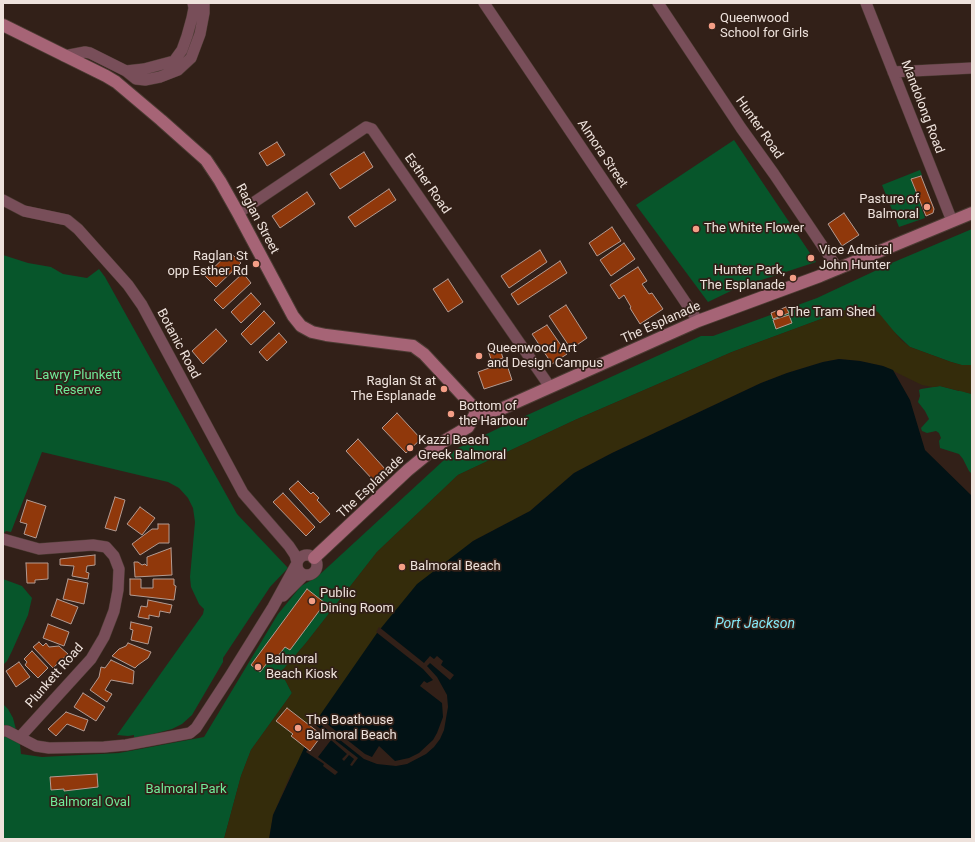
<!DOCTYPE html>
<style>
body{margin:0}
#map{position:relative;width:975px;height:842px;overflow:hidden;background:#322018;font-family:Roboto,sans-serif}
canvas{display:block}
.frame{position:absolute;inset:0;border:4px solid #eee2dc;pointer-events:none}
</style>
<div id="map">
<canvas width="975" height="842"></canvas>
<div class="frame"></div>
</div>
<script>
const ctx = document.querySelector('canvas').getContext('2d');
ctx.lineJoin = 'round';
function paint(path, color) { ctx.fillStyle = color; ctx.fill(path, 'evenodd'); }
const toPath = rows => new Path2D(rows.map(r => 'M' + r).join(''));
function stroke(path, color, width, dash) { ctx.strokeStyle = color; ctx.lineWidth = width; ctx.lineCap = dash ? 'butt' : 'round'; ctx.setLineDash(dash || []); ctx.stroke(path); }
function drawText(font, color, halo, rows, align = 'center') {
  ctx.font = font + ' Roboto,sans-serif'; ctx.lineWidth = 3.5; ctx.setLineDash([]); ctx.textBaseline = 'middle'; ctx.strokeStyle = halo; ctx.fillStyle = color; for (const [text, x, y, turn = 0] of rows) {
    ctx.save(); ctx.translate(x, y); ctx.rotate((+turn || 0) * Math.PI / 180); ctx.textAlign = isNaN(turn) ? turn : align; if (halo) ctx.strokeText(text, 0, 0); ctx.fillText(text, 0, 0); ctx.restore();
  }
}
paint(toPath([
 [734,140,816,262,737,288,708,302,636,205],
 [920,170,922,175,911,179,925,218,899,227,882,185],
 [972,229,972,365,968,365,965,392,972,394,972,474,969,471,963,459,959,454,940,448,939,441,941,438,939,433,936,431,927,433,922,431,921,428,929,419,925,411,918,402,920,396,919,390,921,389,940,386,959,391,961,365,951,362,910,347,869,308,861,307,851,308,732,352,575,420,458,475,377,552,306,643,281,672,292,693,251,750,241,776,224,839,3,839,3,704,8,709,13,718,20,745,21,754,42,757,119,753,204,737,278,614,301,586,317,577,456,449,501,427,701,336,713,336,817,298,894,262],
 [3,255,28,263,51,267,63,274,87,278,99,269,105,277,237,514,288,568,270,587,223,658,223,662,192,715,182,724,172,729,134,739,134,735,128,736,117,735,203,614,204,609,199,604,191,587,190,577,195,522,193,508,188,498,179,488,168,482,42,452,11,532,6,531,3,534],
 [3,579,22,586,32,598,28,615,12,651,7,661,3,665]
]), '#07562b');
paint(toPath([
 [861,307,869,308,878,312,901,340,910,347,951,362,962,365,972,365,972,394,940,386,933,387,922,385,883,366,860,361,839,359,823,362,787,373,761,383,612,453,574,473,530,511,473,541,292,771,273,815,269,839,224,839,241,776,251,750,292,693,281,672,306,643,377,552,458,475,575,420,732,352,851,308]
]), '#342c0b');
paint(toPath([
 [839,359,860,361,883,366,893,370,910,400,925,450,972,496,972,839,269,839,273,815,318,718,377,633,417,584,473,541,530,511,574,473,612,453,761,383,787,373,823,362]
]), '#021215');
paint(toPath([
 [379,627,424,663,430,656,434,659,437,656,443,661,441,665,454,675,450,680,430,663,427,666,437,677,447,695,448,707,444,730,440,739,434,747,426,754,407,764,396,766,377,764,364,759,315,720,317,716,365,754,372,757,379,746,395,761,409,758,419,753,433,740,437,733,443,717,442,703,420,686,424,681,427,683,433,680,423,669,376,632],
 [313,723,358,758,352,766,350,765,354,759,349,755,344,761,342,759,347,754,331,740,318,757,338,772,335,775,323,766,324,764,306,752,308,749,311,727]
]), '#322018');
const building = toPath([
 [277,142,285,155,267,166,259,153,277,142],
 [364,152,373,167,340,189,330,174,364,152],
 [921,176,934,209,933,213,926,216,911,179,921,176],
 [389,189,396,200,355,227,348,217,389,189],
 [307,192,315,204,280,228,272,216,307,192],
 [844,213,859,235,842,246,828,224,844,213],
 [612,227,621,241,597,256,589,243,612,227],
 [624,243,635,259,611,276,600,260,624,243],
 [540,250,547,262,509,288,501,276,540,250],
 [230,252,241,263,216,287,205,276,230,252],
 [560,261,567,273,518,305,511,294,560,261],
 [638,267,647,281,642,284,649,294,652,293,663,309,640,324,630,308,631,307,624,295,619,299,610,285,638,267],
 [243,273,251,283,223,309,214,300,243,273],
 [448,279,463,302,448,312,433,289,448,279],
 [251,293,261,304,241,323,231,312,251,293],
 [566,305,587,338,571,349,549,316,566,305],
 [786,307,789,313,773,319,771,313,786,307],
 [264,311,275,323,251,345,241,334,264,311],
 [789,315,792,323,776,329,773,320,789,315],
 [547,325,567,354,552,364,532,334,547,325],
 [216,329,227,341,203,364,192,351,216,329],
 [279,333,287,342,267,361,259,352,279,333],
 [499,346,503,358,492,362,488,350,499,346],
 [506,362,512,380,484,389,478,372,506,362],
 [397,413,421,439,406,453,382,428,397,413],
 [358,439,386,470,374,481,346,451,358,439],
 [298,481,311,494,313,492,319,498,317,500,330,514,320,523,289,489,298,481],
 [283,493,315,527,306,536,273,502,283,493],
 [115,497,125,500,116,531,105,528,115,497],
 [27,500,46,506,36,538,24,534,27,524,20,522,27,500],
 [140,507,155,518,142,535,127,524,140,507],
 [158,524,169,524,169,543,159,543,140,555,132,544,152,529,158,529,158,524],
 [171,548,172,575,135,577,134,562,138,562,142,565,145,564,147,566,147,557,171,548],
 [95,555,95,565,87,566,86,572,89,573,88,579,72,576,74,566,60,565,60,559,95,555],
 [26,563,48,563,48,579,35,580,35,583,27,583,26,563],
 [68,579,88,583,84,604,63,599,68,579],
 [130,579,141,579,141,588,153,588,153,579,174,579,174,585,176,586,174,600,130,595,130,579],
 [307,589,325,603,290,650,285,647,274,661,271,658,260,672,251,665,307,589],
 [57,599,78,607,71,624,51,616,57,599],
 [148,600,172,605,170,613,160,611,159,617,149,615,149,619,138,617,141,606,147,607,148,600],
 [131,622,152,627,148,644,131,640,133,630,130,629,131,622],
 [48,624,69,632,64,646,43,638,48,624],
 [39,642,43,646,46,643,49,647,59,646,68,654,53,668,33,647,39,642],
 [128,643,151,652,148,658,138,665,135,668,112,656,119,649,126,646,128,643],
 [32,651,48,668,38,678,25,665,27,662,24,659,32,651],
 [111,660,134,671,133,684,111,680,105,690,112,694,107,702,90,690,99,677,101,667,105,668,111,660],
 [19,662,30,677,16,687,6,671,19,662],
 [83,693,105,707,96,721,74,707,83,693],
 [287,708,322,735,310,751,291,736,293,734,276,721,287,708],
 [66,712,88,720,84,731,67,724,56,736,48,729,66,712],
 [97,774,98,787,64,791,64,789,51,790,50,777,97,774]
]);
paint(building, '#90380b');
stroke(building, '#b39b92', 1);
const street = toPath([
 [484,3,698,321],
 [658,3,741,128,774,174,838,269],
 [866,3,952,221],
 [64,56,85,52,90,53,126,71,136,79,145,80,160,77,178,70,191,58,200,34,204,13,204,3],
 [126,71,144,69,174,61,182,50,187,36,192,18,194,8,193,3],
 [893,72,972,68],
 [3,200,24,211,67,220,78,229,128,285,142,305,243,493,289,546,295,555,297,562],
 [238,213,366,127,372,129,550,387],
 [3,539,39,549,93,545,106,547,114,556,119,569,118,590,114,611,104,637,91,659,20,737],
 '297 565a10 10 0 1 1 20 0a10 10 0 1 1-20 0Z',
 [283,596,304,575],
 [3,731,7,731,36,746,49,748,104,747,126,745,190,733,196,728,230,676,273,607,296,565]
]);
const secondary = toPath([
 [3,25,106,76,116,82,161,120,206,160,220,181,238,213,293,316,301,326,312,332,326,335,413,346,424,354,477,411],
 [477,411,487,412,501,409,698,321,820,276,972,213],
 [314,558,408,470,441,443,468,427,477,411]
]);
stroke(street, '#4c3b33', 12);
stroke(secondary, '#4c3b33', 14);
stroke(street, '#784e59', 11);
stroke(secondary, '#a66476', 12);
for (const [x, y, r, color] of [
 [712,26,4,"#f49e86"],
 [927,207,4,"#f49e86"],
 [696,229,4,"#f49e86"],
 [811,258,4,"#f49e86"],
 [256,264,4,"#f49e86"],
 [793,278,4,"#f49e86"],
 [780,313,4,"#f49e86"],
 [479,356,4,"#f49e86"],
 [444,389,4,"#f49e86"],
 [451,414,4,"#f49e86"],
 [410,448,4,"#f49e86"],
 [402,567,4,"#f49e86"],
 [312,601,4,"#f49e86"],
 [258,667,4,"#f49e86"],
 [298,728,4,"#f49e86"]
]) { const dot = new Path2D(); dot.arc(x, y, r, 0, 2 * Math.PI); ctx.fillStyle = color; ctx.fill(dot); stroke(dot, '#322018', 1.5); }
drawText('13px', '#eee2dc', '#322018', [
 ["Queenwood",720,19],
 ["School for Girls",720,34],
 ["Pasture of",919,200,"right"],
 ["Balmoral",919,215,"right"],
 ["The White Flower",704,229],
 ["Vice Admiral",819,251],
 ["John Hunter",819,266],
 ["Raglan St",248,257,"right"],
 ["opp Esther Rd",248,272,"right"],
 ["Hunter Park,",785,271,"right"],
 ["The Esplanade",785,286,"right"],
 ["The Tram Shed",788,313],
 ["Queenwood Art",487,349],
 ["and Design Campus",487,364],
 ["Raglan St at",436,382,"right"],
 ["The Esplanade",436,397,"right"],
 ["Bottom of",459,407],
 ["the Harbour",459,422],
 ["Kazzi Beach",418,441],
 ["Greek Balmoral",418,456],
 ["Balmoral Beach",410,567],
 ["Public",320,594],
 ["Dining Room",320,609],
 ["Balmoral",266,660],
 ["Beach Kiosk",266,675],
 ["The Boathouse",306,721],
 ["Balmoral Beach",306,736]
], 'left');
drawText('13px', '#eee2dc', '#322018', [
 ["Mandolong Road",922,107,69],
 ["Hunter Road",759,128,55],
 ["Almora Street",602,154,56],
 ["Esther Road",427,184,55],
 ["Raglan Street",257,219,62],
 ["The Esplanade",661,323,-24],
 ["Botanic Road",178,344,62],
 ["The Esplanade",371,487,-43],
 ["Plunkett Road",55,676,-49]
]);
drawText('13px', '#70eb99', '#322018', [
 ["Lawry Plunkett",78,376],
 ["Reserve",78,391],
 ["Balmoral Park",186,790],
 ["Balmoral Oval",90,803]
]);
drawText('italic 14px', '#85e9f8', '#322018', [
 ["Port Jackson",755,624]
]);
</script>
